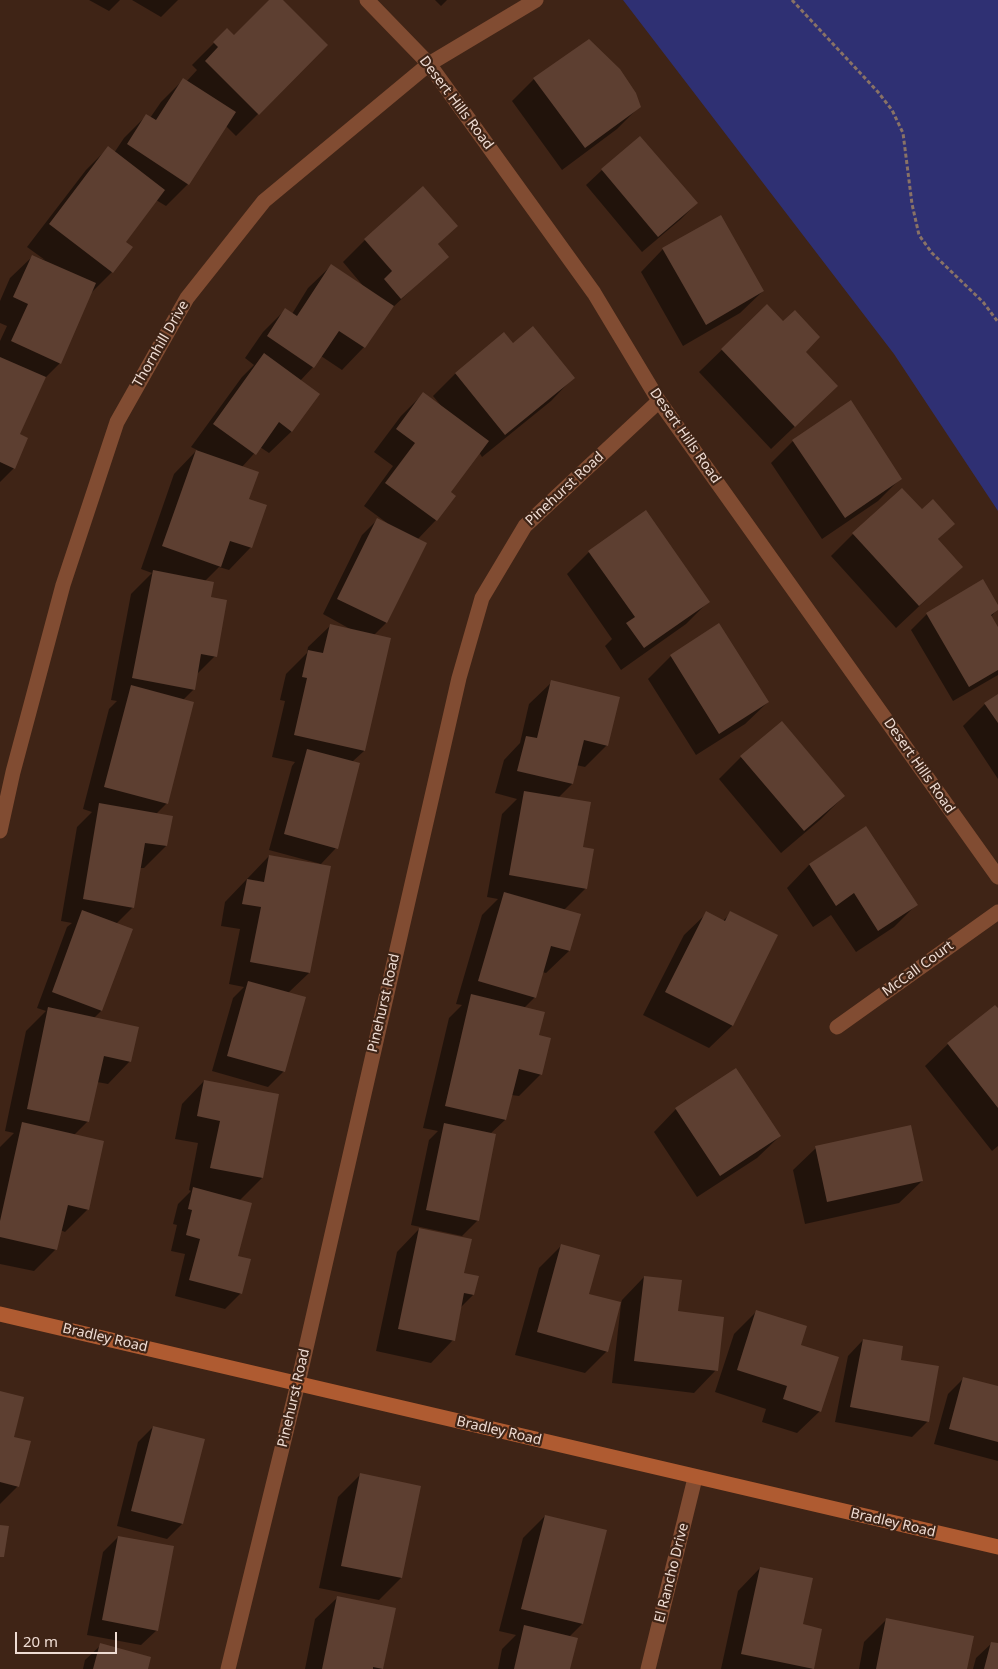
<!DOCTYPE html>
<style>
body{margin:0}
#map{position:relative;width:998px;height:1669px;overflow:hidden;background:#3f2416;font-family:"Noto Sans",sans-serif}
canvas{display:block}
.scale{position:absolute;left:15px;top:1632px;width:102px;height:22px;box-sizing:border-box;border:2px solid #efdcd3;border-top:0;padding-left:6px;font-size:15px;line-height:18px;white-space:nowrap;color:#efdcd3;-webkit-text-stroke:4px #3f2416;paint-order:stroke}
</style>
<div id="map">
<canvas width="998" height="1669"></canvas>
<div class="scale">20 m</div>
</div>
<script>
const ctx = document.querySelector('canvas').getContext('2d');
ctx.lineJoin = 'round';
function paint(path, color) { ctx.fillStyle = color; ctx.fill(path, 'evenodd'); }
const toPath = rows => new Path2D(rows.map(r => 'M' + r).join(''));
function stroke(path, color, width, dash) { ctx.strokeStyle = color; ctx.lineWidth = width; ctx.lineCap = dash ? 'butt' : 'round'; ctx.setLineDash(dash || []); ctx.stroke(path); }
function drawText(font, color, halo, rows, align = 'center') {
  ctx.font = font + ' "Noto Sans",sans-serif'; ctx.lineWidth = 4.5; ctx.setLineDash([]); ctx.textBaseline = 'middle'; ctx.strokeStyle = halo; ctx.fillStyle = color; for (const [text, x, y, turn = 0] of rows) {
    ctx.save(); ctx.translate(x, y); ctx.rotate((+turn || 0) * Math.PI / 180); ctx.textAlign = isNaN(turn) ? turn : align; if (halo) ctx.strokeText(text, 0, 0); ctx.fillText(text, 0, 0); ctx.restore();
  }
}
paint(toPath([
 [623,0,998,0,998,511,894,354]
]), '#2f3073');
paint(toPath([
 [89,0,120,0,109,11],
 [132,0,178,0,161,17],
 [271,0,281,0,327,45,236,136,225,125,188,184,166,206,156,200,124,242,131,248,112,272,90,294,60,363,45,378,19,435,14,468,0,482,0,341,7,326,0,323,0,301,10,278,33,256,45,260,27,247,86,170,108,148,114,153,124,138,146,116,150,118,161,102,183,80,186,82,197,70,192,65,227,30,234,37],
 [435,0,447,0,441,6],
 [534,79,639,107,617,129,562,170,512,101],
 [602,170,697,203,681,219,642,252,586,185],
 [456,226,437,245,447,256,390,310,364,347,342,370,321,356,313,367,300,381,292,431,269,453,260,447,242,467,247,500,251,547,229,570,219,567,205,581,209,598,215,656,196,675,194,689,183,700,167,803,156,814,166,846,144,868,140,868,133,907,116,924,101,1011,94,1018,130,1061,108,1084,97,1082,88,1121,74,1135,88,1209,65,1232,60,1230,56,1249,34,1271,0,1264,0,1147,14,1133,5,1131,26,1031,46,1011,37,1008,67,927,72,923,61,921,77,827,92,812,83,809,109,709,117,701,111,700,131,594,152,573,141,569,174,474,197,450,191,447,242,377,254,365,245,358,263,332,286,309,292,314,308,288,331,266,364,287,343,262,365,240],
 [663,249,763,291,740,313,683,346,641,272],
 [767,306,804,352,814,408,771,449,699,372],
 [504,333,513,344,573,378,551,401,482,457,479,452,449,492,436,520,417,540,425,544,386,623,374,635,364,751,352,762,336,848,321,864,269,850,292,766,295,762,272,757,285,701,280,700,286,674,307,653,308,647,331,625,352,630,323,614,362,535,377,520,387,524,387,523,364,506,393,466,374,452,401,416,423,394,442,407,433,396,455,374],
 [793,441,901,478,878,501,822,539,771,463],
 [922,511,954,524,937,540,961,567,896,628,831,556,853,534],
 [589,552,708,602,686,624,621,670,605,646,612,639,567,574],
 [983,581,998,608,991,617,998,630,998,675,953,701,911,630,927,614],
 [719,625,768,702,745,724,696,755,648,679,671,656],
 [552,682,607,745,585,767,576,765,572,784,558,798,581,848,586,888,564,910,579,915,569,951,546,973,542,972,535,997,524,1008,537,1036,541,1074,519,1096,511,1095,505,1120,490,1134,478,1220,462,1236,411,1225,429,1140,438,1131,423,1128,449,1018,462,1005,456,1004,482,915,498,899,487,897,502,814,517,799,495,793,504,760,520,743,529,704],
 [998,695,998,779,963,726,985,704],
 [741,757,844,796,821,819,781,853,719,779],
 [866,828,916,905,894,927,856,952,831,915,813,927,787,888,809,865],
 [269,856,309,973,288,993,284,1071,268,1087,212,1071,233,998,244,987,229,984,240,929,221,926,225,902],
 [707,913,723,921,731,913,777,935,732,1026,709,1048,643,1015,684,935],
 [998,1010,998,1146,992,1151,925,1066,948,1044],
 [204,1081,262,1178,239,1201,237,1257,241,1293,225,1309,175,1296,185,1254,171,1251,177,1225,173,1224,178,1204,191,1191,189,1190,198,1143,175,1139,182,1104],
 [676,1109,780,1136,757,1158,697,1197,654,1132],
 [816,1148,922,1181,899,1203,805,1224,793,1170],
 [419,1229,463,1274,473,1295,460,1308,453,1340,431,1363,376,1351,397,1252],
 [561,1246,588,1295,621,1304,622,1300,644,1277,677,1312,716,1370,694,1393,612,1383,621,1304,620,1303,607,1351,585,1373,515,1355,539,1268],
 [757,1311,820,1411,797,1433,762,1422,766,1409,715,1392,734,1334],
 [863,1340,900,1361,928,1421,912,1437,835,1422,848,1356],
 [964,1378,998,1387,998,1461,934,1444,948,1394],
 [0,1392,13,1438,18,1486,0,1504],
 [153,1427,182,1524,167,1539,117,1526,138,1442],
 [361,1474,401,1578,379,1600,319,1588,338,1497],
 [545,1516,606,1531,582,1624,569,1637,569,1669,498,1669,502,1649,516,1635,499,1631,523,1538],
 [118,1537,157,1630,141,1645,87,1635,103,1552],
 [760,1568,802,1625,812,1669,721,1669,738,1591],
 [338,1597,394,1609,382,1669,305,1669,315,1619],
 [887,1619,966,1669,859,1669,864,1642],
 [992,1643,998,1645,998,1669,973,1669,976,1658],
 [101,1645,147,1669,83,1669,85,1660]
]), '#0007');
paint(toPath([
 [269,0,283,0,328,45,259,115,205,61,218,47,213,42,227,28,234,35],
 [589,39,620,69,636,93,641,107,585,148,533,78],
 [183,78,236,112,189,185,127,144,146,114,156,120],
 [640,136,698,203,658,237,601,169],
 [108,146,165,190,126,242,133,247,113,273,49,224],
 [423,186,458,226,438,244,449,257,401,299,384,279,392,271,364,239],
 [721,215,764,291,706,325,662,248],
 [32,255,96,283,61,364,11,341,28,304,13,297],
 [331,264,394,306,365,348,339,331,314,368,267,336,285,308,297,316],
 [767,304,783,321,795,310,820,337,806,352,838,386,795,427,721,349],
 [533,326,575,378,505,435,455,373,504,332,513,343],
 [264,353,320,394,292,432,279,422,256,455,213,424],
 [0,357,46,377,20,434,28,438,15,469,0,462],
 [423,392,489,441,451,492,456,496,437,521,385,483,415,443,396,429],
 [851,400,902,479,845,518,792,440],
 [196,450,259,472,249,499,267,505,252,548,230,541,221,567,162,546],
 [902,488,922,509,933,499,955,524,938,539,963,567,919,606,852,533],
 [646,510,710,602,644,648,626,623,635,617,588,551],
 [377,518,427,543,387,623,337,599],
 [153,570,214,582,211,597,227,600,217,657,201,654,195,690,132,678],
 [983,579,998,605,998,610,991,615,998,627,998,670,969,687,926,613],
 [719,623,769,702,719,734,670,655],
 [330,624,391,638,365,751,294,735,307,678,302,677,308,650,323,653],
 [551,680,620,697,608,746,584,740,573,784,517,771,526,736,537,738],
 [131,685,194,702,168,804,104,787],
 [998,694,998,723,984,703],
 [782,721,845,796,804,831,740,756],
 [307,749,360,763,338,849,284,834],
 [524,791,591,802,583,847,594,849,587,889,509,875],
 [99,803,173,816,167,846,145,843,134,908,83,899],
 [866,826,918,905,878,931,854,893,836,906,809,864],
 [269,855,331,866,310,973,250,962,261,907,242,904,247,879,264,882],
 [504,892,581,914,570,951,551,946,536,998,478,981],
 [82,910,133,929,102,1011,52,992],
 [706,911,725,921,730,911,778,935,733,1026,665,992],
 [248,981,306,997,285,1072,227,1056],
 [471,994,545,1012,539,1035,551,1038,542,1075,519,1069,506,1120,445,1106],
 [995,1005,998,1008,998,1108,947,1043],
 [48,1007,139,1027,131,1062,104,1056,89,1122,27,1109],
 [736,1068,781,1136,720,1176,675,1108],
 [204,1080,279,1094,263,1178,210,1168,220,1121,197,1116],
 [22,1122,104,1141,89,1210,68,1205,57,1250,0,1237,0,1221],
 [444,1123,496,1134,479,1221,426,1210],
 [911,1125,923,1181,827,1202,815,1146],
 [193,1187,252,1203,238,1256,251,1259,242,1294,189,1280,200,1239,186,1235,192,1210,188,1209],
 [419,1228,472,1239,464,1273,479,1276,474,1295,464,1293,455,1341,398,1329],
 [561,1244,600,1255,589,1294,621,1302,608,1352,537,1332],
 [644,1276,682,1280,678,1311,724,1317,718,1371,634,1361],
 [756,1310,807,1326,801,1345,839,1357,821,1412,783,1399,787,1386,737,1370],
 [863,1339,903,1346,901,1360,939,1366,929,1422,850,1407],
 [963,1377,998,1386,998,1442,949,1429],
 [0,1391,24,1397,14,1437,31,1441,19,1487,0,1482],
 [153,1426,205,1439,183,1524,131,1511],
 [360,1473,421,1486,402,1578,341,1566],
 [545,1515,607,1530,583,1624,521,1609],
 [0,1525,9,1526,4,1557,0,1557],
 [118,1536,174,1546,158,1631,102,1620],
 [760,1567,813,1578,803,1624,822,1629,814,1669,741,1654],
 [337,1596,396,1608,383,1669,373,1667,373,1669,322,1669],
 [886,1618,974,1636,967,1669,876,1669],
 [524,1625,578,1638,570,1669,514,1669],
 [991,1642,998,1643,998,1669,984,1669],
 [100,1643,151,1657,148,1669,93,1669]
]), '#5d3f31');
stroke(toPath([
 [792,0,878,92,892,110,903,133,912,204,919,235,932,253,983,302,998,322]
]), '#897266', 3, [4, 2.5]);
stroke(toPath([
 [367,0,429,64,594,293,659,401,998,877],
 [0,831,13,772,63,585,117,422,187,298,264,201,429,64,536,0],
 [837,1027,998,912],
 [228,1669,298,1383,459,678,482,598,525,526,659,401],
 [648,1669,695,1478]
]), '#814c32', 15);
stroke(toPath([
 [0,1314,998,1547]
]), '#af5b31', 15);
drawText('14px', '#efdcd3', '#3f2416', [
 ["Desert Hills Road",456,103,53],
 ["Thornhill Drive",161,344,-60],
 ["Desert Hills Road",685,436,55],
 ["Pinehurst Road",565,489,-43],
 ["Desert Hills Road",919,766,55],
 ["McCall Court",918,969,-36],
 ["Pinehurst Road",384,1003,-77],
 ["Bradley Road",105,1338,13],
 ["Pinehurst Road",294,1398,-77],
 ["Bradley Road",499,1431,13],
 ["Bradley Road",893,1523,13],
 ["El Rancho Drive",672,1573,-76]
]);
</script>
